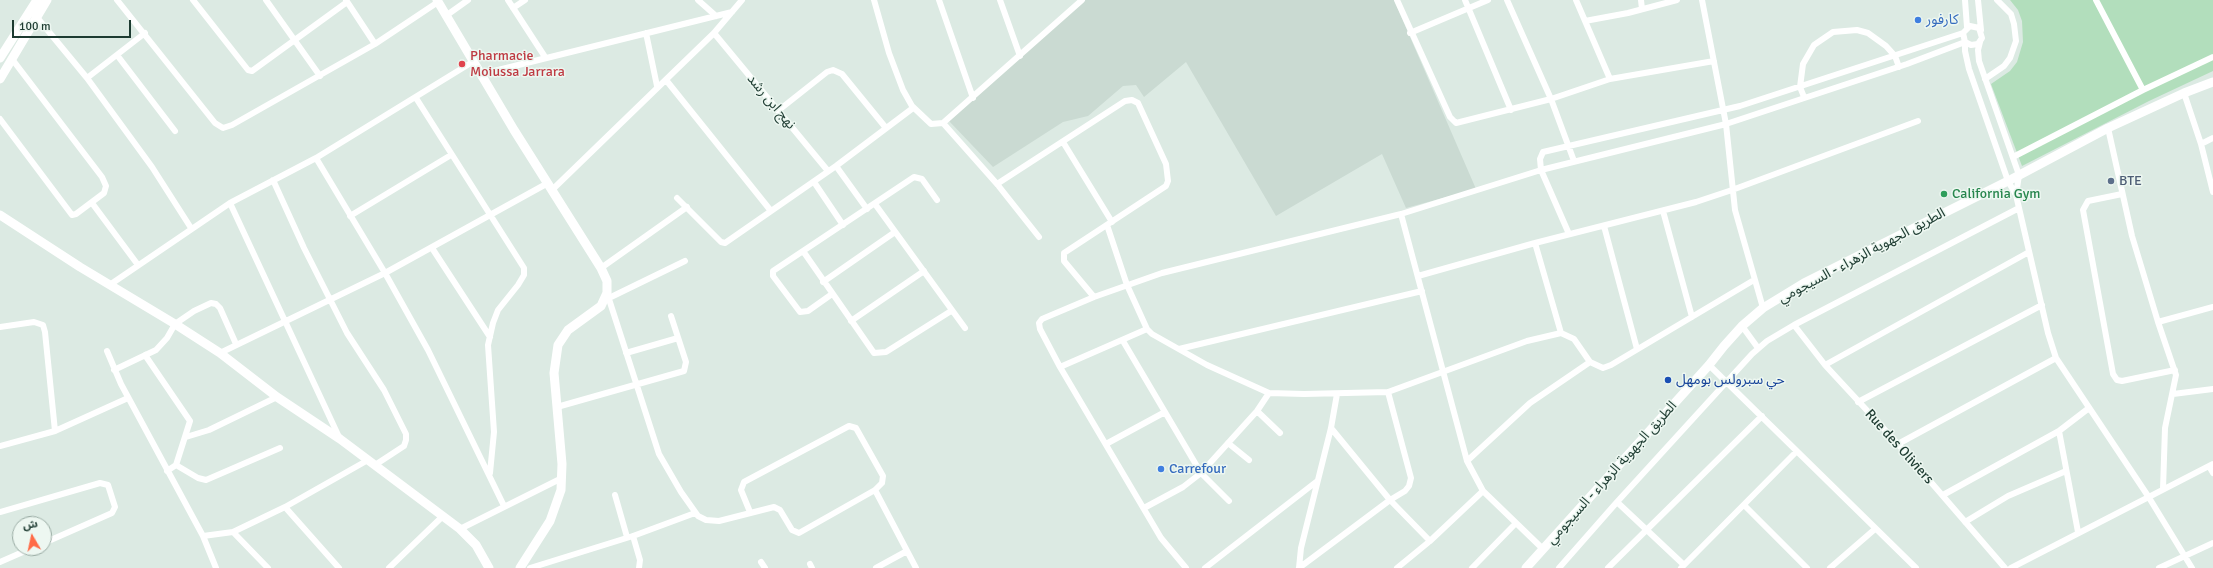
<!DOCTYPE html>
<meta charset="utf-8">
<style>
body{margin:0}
#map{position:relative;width:2213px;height:568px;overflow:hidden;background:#dceae3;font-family:Signika,"Noto Sans Arabic",sans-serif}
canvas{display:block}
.north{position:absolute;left:12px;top:516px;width:40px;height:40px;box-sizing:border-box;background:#edf7f1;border:1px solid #9aaca4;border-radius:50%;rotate:351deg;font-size:11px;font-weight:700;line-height:16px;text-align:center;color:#1d3b31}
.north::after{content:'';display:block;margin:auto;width:14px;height:18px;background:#ff6a46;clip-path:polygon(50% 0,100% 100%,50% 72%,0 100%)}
.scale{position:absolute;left:12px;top:20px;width:119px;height:18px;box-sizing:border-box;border:2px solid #1d3b31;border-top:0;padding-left:5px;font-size:12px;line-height:14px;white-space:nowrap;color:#1d3b31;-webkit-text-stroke:3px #edf7f1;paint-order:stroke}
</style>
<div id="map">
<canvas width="2213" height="568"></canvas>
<div class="north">ش</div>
<div class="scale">100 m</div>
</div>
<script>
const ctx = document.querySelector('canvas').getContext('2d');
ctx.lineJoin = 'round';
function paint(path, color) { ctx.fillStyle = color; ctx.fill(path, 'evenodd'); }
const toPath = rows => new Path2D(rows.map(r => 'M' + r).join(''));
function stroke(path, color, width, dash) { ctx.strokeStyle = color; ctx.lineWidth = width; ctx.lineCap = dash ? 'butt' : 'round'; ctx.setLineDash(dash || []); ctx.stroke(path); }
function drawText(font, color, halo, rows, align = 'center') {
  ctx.font = font + ' Signika,"Noto Sans Arabic",sans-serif'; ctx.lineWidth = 3; ctx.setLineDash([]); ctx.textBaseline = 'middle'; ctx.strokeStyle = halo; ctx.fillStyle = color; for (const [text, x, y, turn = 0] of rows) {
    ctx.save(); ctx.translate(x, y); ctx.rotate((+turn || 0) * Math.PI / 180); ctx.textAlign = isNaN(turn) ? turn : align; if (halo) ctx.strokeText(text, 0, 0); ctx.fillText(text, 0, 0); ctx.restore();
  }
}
paint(toPath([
 [1085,0,1394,0,1476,189,1406,208,1382,154,1276,216,1186,62,1144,97,1136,85,1123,86,1088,116,1063,122,993,167,949,121]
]), '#cadad2');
paint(toPath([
 [2010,0,2213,0,2213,71,2149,101,2022,166,1991,84,2010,71,2017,62,2023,42,2022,21,2018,10]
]), '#b2debc');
stroke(toPath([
 [117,0,215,123,223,128,232,125,375,44,438,2],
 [193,0,248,70,252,71,347,2],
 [266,0,320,76],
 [346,0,375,44],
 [508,0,545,57],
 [698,0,716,16],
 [874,0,889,53,903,90,912,106,931,124,943,123,997,184,1039,237],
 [939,0,973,98],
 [1000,0,1020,56],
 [1397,0,1450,117,1456,123,1551,99,1610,79,1714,61],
 [1465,0,1511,110],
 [1507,0,1551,99,1574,161],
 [1576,0,1610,79],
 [1641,0,1642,9],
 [1702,0,1726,124,1735,210,1763,308],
 [1965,0,1967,27],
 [1978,0,1981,30],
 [2096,0,2143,90],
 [513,8,525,0],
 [35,15,87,78,152,167,191,228],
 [447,15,468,0],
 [1585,21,1628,13,1677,0],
 [646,33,657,86],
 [714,33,828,171],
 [1410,33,1488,0],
 [1963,33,1965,42,1971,45,1978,44,1982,38,1979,28,1970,26,1963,33,1740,106,1543,152,1540,159,1541,170,1726,124,1907,64,1965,42],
 [1980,42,1978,50,1979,61,2019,175,2016,195,2019,208,2048,333,2056,358,2148,496,2192,568],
 [1965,43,1965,51,1969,69,2008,181,2016,195],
 [117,55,175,131],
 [482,74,732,12],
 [87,78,145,33],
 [1985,79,2004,66,2010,58,2016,41,2014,24,2011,14,1997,0],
 [666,80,771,211],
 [2184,93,2201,144,2213,192],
 [1804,97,1800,87,1803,64,1814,45,1833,32,1857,30,1868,33,1886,46,1895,56,1899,67],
 [416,98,524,268,524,275,518,285,498,310,493,323,488,345,494,432,490,473],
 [779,110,827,72,833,70,842,74,886,128],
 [0,119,72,215,76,214,104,193,106,186,102,177,12,59],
 [943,123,1082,0],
 [2108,128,2132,236,2158,322,2176,375,2165,428,2163,489],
 [1063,142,1112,222],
 [2201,144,2213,138],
 [2013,157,2143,90,2213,57],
 [316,158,385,273,428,350,504,506],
 [836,166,867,209],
 [273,180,304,248,347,333,384,390,406,434,406,440,404,446,375,465],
 [814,182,843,225],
 [997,184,1125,101,1132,100,1138,103,1166,164,1168,181,1166,186,1064,253,1064,261,1094,297],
 [552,190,714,33,742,0],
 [2122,194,2088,201,2083,210,2113,374,2117,380,2122,381,2175,370],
 [677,198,721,242,725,243,836,166,913,108],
 [92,203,138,265],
 [230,203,339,437],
 [875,204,965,328],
 [1663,211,1692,317],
 [1401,214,1467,461,1483,491,1543,549],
 [350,216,451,155],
 [1107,225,1127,285,1147,329,1152,334,1207,365,1269,393,1304,394,1388,392,1527,341,1561,333,1574,339,1590,362,1530,403,1467,461],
 [1604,226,1637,349],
 [1535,243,1561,333],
 [432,248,490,337],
 [803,251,874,353,886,352,951,311],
 [601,268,687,207],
 [1418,276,1535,243,1696,202,1732,190,1918,121],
 [823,282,895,232],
 [111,284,230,203,316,158,474,61],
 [607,293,659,454,681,492,698,516,706,520,719,521,774,507,780,510,792,530,799,533,875,490,882,483,883,476,856,428,849,426,744,482,741,490,750,512],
 [832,294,808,311,800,312,773,276,773,271,914,177,922,179,937,200],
 [609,298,685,261],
 [851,321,924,271],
 [2158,322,2213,307],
 [1794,325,1825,365,1898,444,2005,568],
 [1742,326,1758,348],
 [0,327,34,322,43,325,45,332,55,431],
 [1123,341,1201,473,1229,501],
 [1179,349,1422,291],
 [107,351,121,384,203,536,216,568],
 [220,353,385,273,548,183],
 [626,353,678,338],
 [145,355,190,421,176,465,167,471],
 [1590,362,1603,368,1611,365,1754,280],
 [1709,365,1916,568],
 [1825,365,2029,252],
 [1060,367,1147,329],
 [114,370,156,350,167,338,175,324,194,311,211,303,216,304,220,308,236,344],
 [2173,394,2213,389],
 [1858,402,2042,305],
 [557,407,684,371,686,362,671,316],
 [1257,411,1280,433],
 [1331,428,1390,500,1430,541],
 [2059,431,2078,532],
 [186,437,209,430,277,397],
 [1228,443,1249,460],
 [1106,444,1165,412],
 [1898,444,2056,358],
 [0,446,55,431,128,398],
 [176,465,198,478,206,480,280,448],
 [2209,466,2213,473],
 [875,490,916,568],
 [615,495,627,537],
 [1943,495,2059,431,2089,408],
 [1744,505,1807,568],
 [285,507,339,568],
 [1144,508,1183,487,1201,473,1257,411,1269,393],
 [0,512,100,483,108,485,115,507,112,513,44,543],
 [1965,522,2008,496,2066,471],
 [460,529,562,478],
 [233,532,268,568],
 [203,536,233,532,285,507,368,460],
 [633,536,640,560,639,568],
 [0,562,32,548],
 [761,562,765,568],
 [810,564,812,568],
 [1684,565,1617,502,1752,354,1767,341,1794,325,2019,208],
 [389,568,443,516],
 [530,568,633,536,695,513],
 [876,568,907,551],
 [1186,568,1161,538,1060,367,1040,329,1039,323,1042,319,1094,297,1162,273,1401,214,1541,170,1569,234],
 [1205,568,1316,482],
 [1299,568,1390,500,1405,491,1409,486,1411,478,1388,392],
 [1299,568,1301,548,1331,428,1337,394],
 [1397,568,1430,541,1483,491],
 [1472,568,1516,523],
 [1559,568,1617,502],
 [1608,568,1762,416],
 [1681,568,1796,452],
 [1830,568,1875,529],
 [2011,568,2213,464],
 [2159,568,2213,543]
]), '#fff', 6);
stroke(toPath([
 [437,0,514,130,601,268,607,281,607,293,601,306,568,330,558,345,554,373,562,464,561,490,550,521,520,568],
 [0,58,37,0],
 [0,79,47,0],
 [0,215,80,267,175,324,220,353,277,397,340,439,460,529,476,545,489,568],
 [1526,568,1709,365,1724,346,1742,326,1763,308,1804,283,2012,179,2108,128,2184,93,2213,82]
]), '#fff', 9);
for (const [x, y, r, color] of [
 [1918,20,4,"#3f7fe0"],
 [462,64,4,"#e0444e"],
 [2111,181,4,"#5c6f8a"],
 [1944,194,4,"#2e9e5b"],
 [1668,380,4,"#1a4fb4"],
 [1161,469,4,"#3f7fe0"]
]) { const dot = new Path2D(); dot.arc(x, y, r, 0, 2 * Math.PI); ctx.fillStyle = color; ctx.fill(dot); stroke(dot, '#edf7f1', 1.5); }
drawText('14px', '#366cbe', '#edf7f1', [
 ["كارفور",1926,20],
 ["Carrefour",1169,469]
], 'left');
drawText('14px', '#be3a42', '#edf7f1', [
 ["Pharmacie",470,56],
 ["Moiussa Jarrara",470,72]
], 'left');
drawText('14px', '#1d3b31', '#edf7f1', [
 ["نهج ابن رشد",771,102,50],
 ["الطريق الجهوية الزهراء - السيجومي",1862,256,-28],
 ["Rue des Oliviers",1899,447,48],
 ["الطريق الجهوية الزهراء - السيجومي",1612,473,-48]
]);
drawText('14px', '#4e5e75', '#edf7f1', [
 ["BTE",2119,181]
], 'left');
drawText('14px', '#27864d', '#edf7f1', [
 ["California Gym",1952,194]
], 'left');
drawText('14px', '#164399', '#edf7f1', [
 ["حي سبرولس بومهل",1676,380]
], 'left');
</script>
